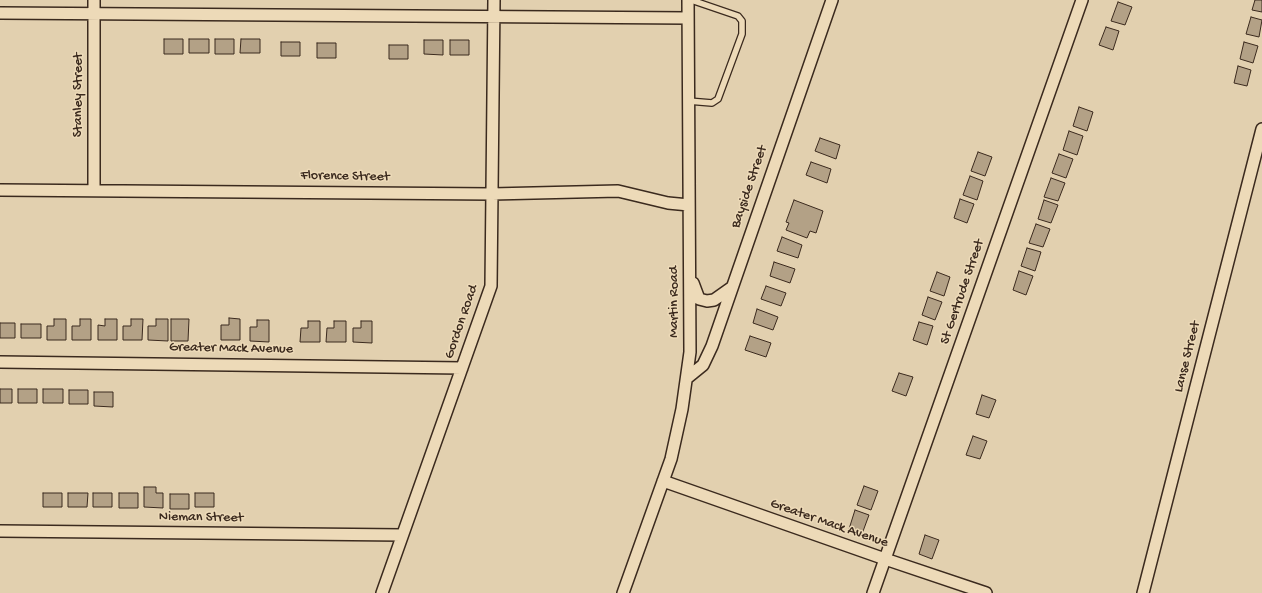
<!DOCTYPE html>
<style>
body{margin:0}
canvas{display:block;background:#e2d0af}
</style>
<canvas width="1262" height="593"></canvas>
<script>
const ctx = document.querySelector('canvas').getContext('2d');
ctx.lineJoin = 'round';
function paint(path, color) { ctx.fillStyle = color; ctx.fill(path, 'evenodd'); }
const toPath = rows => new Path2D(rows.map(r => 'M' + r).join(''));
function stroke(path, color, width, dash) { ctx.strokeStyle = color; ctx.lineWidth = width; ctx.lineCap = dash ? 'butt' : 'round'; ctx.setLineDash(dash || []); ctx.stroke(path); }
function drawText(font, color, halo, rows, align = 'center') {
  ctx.font = font + ' "Gochi Hand",sans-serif'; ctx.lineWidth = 3; ctx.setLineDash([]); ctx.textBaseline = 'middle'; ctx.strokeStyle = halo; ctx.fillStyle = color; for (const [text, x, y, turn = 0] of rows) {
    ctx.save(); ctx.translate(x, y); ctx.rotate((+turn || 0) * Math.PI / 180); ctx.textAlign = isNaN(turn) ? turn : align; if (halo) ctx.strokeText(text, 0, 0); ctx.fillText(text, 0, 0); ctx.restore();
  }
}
const building = toPath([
 [1255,0,1262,0,1262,12,1252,10,1255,0],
 [1118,2,1132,7,1125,25,1111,21,1118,2],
 [1251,17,1262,20,1259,37,1246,34,1251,17],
 [1106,27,1119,31,1113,50,1099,45,1106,27],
 [164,39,183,39,183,54,164,54,164,39],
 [189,39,209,39,209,53,189,53,189,39],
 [215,39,234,39,234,54,215,54,215,39],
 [241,39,260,39,260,53,240,53,241,39],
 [424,40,443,40,443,55,424,54,424,40],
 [450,40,469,40,469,55,450,55,450,40],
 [281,42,300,42,300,56,281,56,281,42],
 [1244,42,1258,46,1253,63,1240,59,1244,42],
 [317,43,336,43,336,58,317,58,317,43],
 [389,45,408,45,408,59,389,59,389,45],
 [1238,66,1251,70,1247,86,1234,83,1238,66],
 [1079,107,1093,112,1087,131,1073,126,1079,107],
 [1069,131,1083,136,1077,155,1063,150,1069,131],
 [820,138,840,145,836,159,815,151,820,138],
 [978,152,992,157,985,176,971,171,978,152],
 [1059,154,1073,159,1066,178,1052,173,1059,154],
 [811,162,831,169,827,183,806,175,811,162],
 [970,176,983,181,977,200,963,195,970,176],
 [1051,178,1065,183,1058,201,1044,197,1051,178],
 [960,199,974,204,967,223,954,218,960,199],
 [794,200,823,211,816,233,810,231,807,238,786,230,789,223,786,222,794,200],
 [1044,200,1058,205,1051,223,1038,219,1044,200],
 [1036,224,1050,229,1043,247,1029,243,1036,224],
 [782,237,802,245,798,258,777,251,782,237],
 [1027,248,1041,252,1035,271,1021,266,1027,248],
 [774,262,795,269,790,283,770,276,774,262],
 [1019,271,1033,276,1026,295,1013,290,1019,271],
 [937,272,950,277,944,296,930,291,937,272],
 [766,286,786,293,781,306,761,299,766,286],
 [928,297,942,302,935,320,922,315,928,297],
 [757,309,778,317,773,330,753,323,757,309],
 [229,318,240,319,240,340,221,340,221,325,229,325,229,318],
 [54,319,66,319,66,340,47,340,47,326,54,326,54,319],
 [80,319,91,319,91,340,72,340,72,326,80,326,80,319],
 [105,319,117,319,117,340,98,340,98,325,105,326,105,319],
 [131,319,143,319,142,340,123,340,123,326,131,326,131,319],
 [156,319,168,319,168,341,148,340,148,326,156,326,156,319],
 [171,319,189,319,188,341,171,341,171,319],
 [257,320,269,320,269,342,250,341,250,327,257,327,257,320],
 [308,321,320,321,320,342,300,342,301,328,308,328,308,321],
 [334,321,346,321,346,342,326,342,327,328,334,328,334,321],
 [361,321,372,321,372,343,353,342,353,328,361,328,361,321],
 [919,322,933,326,927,345,913,340,919,322],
 [0,323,15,323,15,338,0,338,0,323],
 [21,324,41,324,41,338,21,338,21,324],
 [750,336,771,343,766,357,745,350,750,336],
 [899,373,913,377,906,396,892,391,899,373],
 [0,389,12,389,12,403,0,403,0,389],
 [18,389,37,389,37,403,18,403,18,389],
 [43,389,63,389,63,403,43,403,43,389],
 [69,390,88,390,88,404,69,404,69,390],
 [94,392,113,392,113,407,94,406,94,392],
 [982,395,996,400,989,418,976,414,982,395],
 [973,436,987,441,980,459,966,455,973,436],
 [864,486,878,491,871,510,857,505,864,486],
 [144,487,156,487,156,493,163,493,163,508,144,507,144,487],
 [43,493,62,493,62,507,43,507,43,493],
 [68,493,88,493,87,507,68,507,68,493],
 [93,493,112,493,112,507,93,507,93,493],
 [119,493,138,493,138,508,119,508,119,493],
 [195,493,214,493,214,507,195,507,195,493],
 [170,494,189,494,189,509,170,509,170,494],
 [855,510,869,515,862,534,849,529,855,510],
 [925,535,939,540,932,559,919,554,925,535]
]);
paint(building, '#b3a186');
stroke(building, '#3b2a1e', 1);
const lane = toPath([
 [688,101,712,103,718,99,742,34,742,21,738,16,691,0]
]);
const street = toPath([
 [0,13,688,18],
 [0,190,492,194,618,191,668,203,689,205],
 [94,190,94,0],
 [693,283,699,299,707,301,714,300,731,288],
 [0,362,462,368],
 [687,378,703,365,712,346,832,0],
 [663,481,885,559,986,593],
 [0,531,402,535],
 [382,593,491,286,494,0],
 [623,593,671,459,682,409,690,352,688,0],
 [873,593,1082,0],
 [1143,593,1262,129]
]);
stroke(lane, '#3b2a1e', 8);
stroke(street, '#3b2a1e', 14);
stroke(lane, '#eddab8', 5.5);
stroke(street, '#eddab8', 11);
drawText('14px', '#3b2a1e', '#eddab8', [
 ["Stanley Street",79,95,-90],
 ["Florence Street",345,177,1],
 ["Bayside Street",750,187,-71],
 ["St Gertrude Street",963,292,-71],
 ["Martin Road",675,302,-90],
 ["Gordon Road",462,322,-71],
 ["Greater Mack Avenue",231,349,1],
 ["Lanse Street",1188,357,-76],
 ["Nieman Street",201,518,1],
 ["Greater Mack Avenue",829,524,19]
]);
</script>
